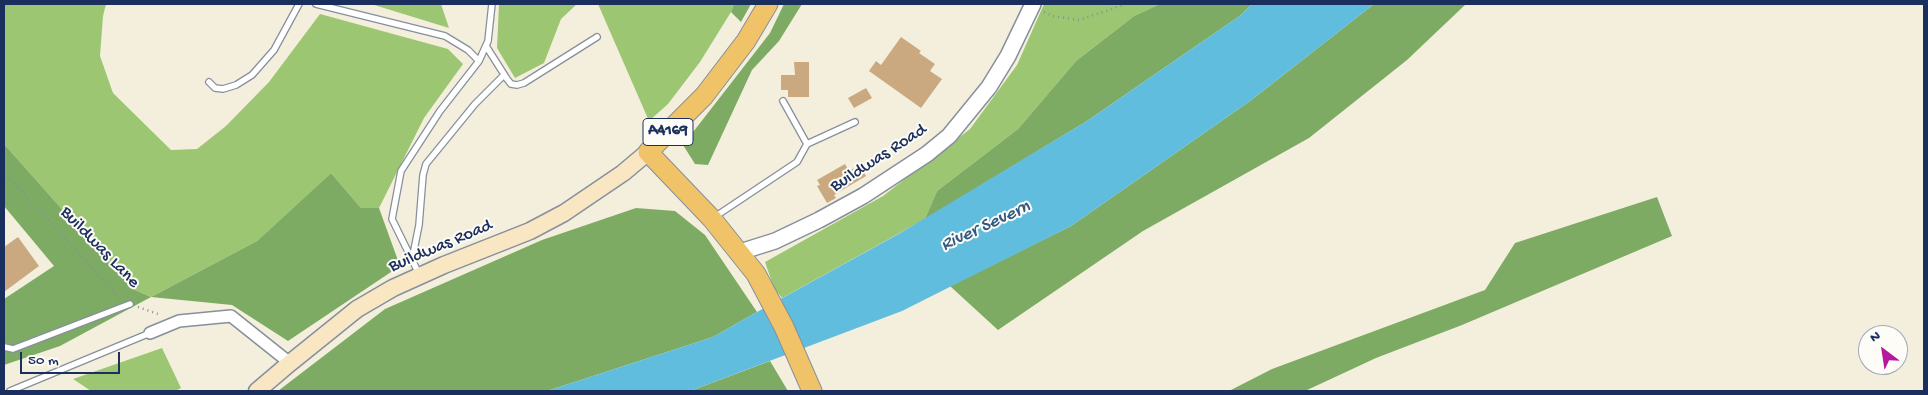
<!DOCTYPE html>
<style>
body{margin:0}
#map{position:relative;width:1928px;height:395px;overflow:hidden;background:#f3efdc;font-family:"Gochi Hand",sans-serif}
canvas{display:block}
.frame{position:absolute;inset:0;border:5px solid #1b2f5e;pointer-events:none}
.north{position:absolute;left:1858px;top:325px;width:50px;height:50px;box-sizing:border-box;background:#fdfcf7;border:1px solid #a3aaba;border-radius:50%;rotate:329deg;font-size:14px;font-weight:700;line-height:20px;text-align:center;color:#1b2f5e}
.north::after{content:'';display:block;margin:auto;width:18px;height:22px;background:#b5179e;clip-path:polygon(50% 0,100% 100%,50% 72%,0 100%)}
.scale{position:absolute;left:20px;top:352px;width:100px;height:22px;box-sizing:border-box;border:2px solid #1b2f5e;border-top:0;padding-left:6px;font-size:15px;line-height:18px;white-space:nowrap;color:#1b2f5e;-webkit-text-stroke:4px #fdfcf7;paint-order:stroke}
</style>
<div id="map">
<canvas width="1928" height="395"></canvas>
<div class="frame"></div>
<div class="north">N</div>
<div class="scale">50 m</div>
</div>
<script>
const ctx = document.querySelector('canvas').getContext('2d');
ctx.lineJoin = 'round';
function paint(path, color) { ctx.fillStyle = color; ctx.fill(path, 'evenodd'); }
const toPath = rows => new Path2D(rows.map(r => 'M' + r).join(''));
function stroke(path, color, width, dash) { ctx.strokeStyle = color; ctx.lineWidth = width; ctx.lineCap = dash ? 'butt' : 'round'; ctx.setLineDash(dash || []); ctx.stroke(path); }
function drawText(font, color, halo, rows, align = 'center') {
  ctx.font = font + ' "Gochi Hand",sans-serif'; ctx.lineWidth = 4; ctx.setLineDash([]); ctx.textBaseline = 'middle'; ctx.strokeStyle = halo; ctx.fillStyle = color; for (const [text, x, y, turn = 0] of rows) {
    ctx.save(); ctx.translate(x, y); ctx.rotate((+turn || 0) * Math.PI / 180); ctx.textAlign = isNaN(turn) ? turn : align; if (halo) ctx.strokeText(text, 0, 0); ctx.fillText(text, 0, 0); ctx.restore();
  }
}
paint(toPath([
 [4,4,106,4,103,16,100,56,113,93,171,150,197,149,226,126,269,82,320,14,448,49,463,64,424,118,379,208,361,208,331,173,257,241,151,297,133,289,4,144],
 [371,4,441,4,449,28],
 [499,4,577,4,561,19,544,63,515,78,497,48],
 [598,4,734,4,731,12,700,62,668,104,649,121],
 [1044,4,1160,4,1134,16,1076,61,1018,129,937,191,925,219,782,298,774,288,765,262,883,196,970,129,1017,65],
 [162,348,181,388,175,391,91,391,73,379]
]), '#9dc672');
paint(toPath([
 [734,4,751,4,741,22,731,12],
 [784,4,802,4,779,41,752,70,708,165,695,164,683,145,770,33],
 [1160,4,1252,4,1241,15,1087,121,925,219,937,191,1018,129,1076,61,1134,16],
 [1374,4,1466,4,1407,60,1309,138,1143,231,998,330,950,286,1071,226,1250,101],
 [4,144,133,289,151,297,257,241,331,173,361,208,379,208,400,266,288,341,232,305,151,297,60,346,4,365,4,299,54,266,4,206],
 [1657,197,1672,236,1462,325,1376,358,1305,391,1229,391,1272,369,1485,290,1515,243],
 [636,208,675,211,705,235,757,312,713,337,547,391,278,391,385,309,542,240],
 [770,361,788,391,690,391]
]), '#7eab64');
paint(toPath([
 [1252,4,1374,4,1250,101,1071,226,902,311,690,391,547,391,713,337,757,312,902,232,1087,121,1241,15]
]), '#60bdde');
paint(toPath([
 [901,37,921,51,919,53,935,64,930,71,942,79,921,108,869,71,876,61,881,65],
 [794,62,809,62,809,97,788,97,788,90,781,90,781,75,795,75],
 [866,88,872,98,854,108,848,98],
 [845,164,849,171,860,165,866,176,834,195,836,198,827,203,817,186,820,185,817,180],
 [18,237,39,266,4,292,4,247]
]), '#cba980');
const service = toPath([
 [316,4,445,36,468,50,479,61,440,111,401,171,392,219,419,274],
 [486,46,507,79,511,84,517,85,524,83,597,37],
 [479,61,488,41,492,4],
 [209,82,215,88,223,89,236,85,252,75,274,50,299,4],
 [807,144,855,122],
 [713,218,797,162,807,144,783,101],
 [412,260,419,225,423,175,426,164,475,104,504,75],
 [4,347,13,349,130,304],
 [10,391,150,333]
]);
const minor = toPath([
 [150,333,179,321,231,316,290,363]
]);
const tertiary = toPath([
 [740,252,775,241,819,220,863,196,927,154,949,136,989,87,1008,56,1033,4]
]);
const secondary = toPath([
 [257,391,290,363,357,309,393,288,444,265,530,231,564,213,623,173,648,152]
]);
const primary = toPath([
 [768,4,746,41,704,96,648,152,712,219,756,274,784,327,812,391]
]);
stroke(service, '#878f9d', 8);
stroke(minor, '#878f9d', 14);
stroke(tertiary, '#878f9d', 18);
stroke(secondary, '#878f9d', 19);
stroke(primary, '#878f9d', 21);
stroke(toPath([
 [1044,12,1053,16,1079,20,1126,4],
 [4,172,120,298],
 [138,307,161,315]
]), '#878f9d', 2.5, [1, 4]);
stroke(service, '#fff', 5.5);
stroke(minor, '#fff', 11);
stroke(tertiary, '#fff', 15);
stroke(secondary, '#f9e7c3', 16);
stroke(primary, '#f0c369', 19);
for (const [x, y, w] of [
 [668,132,50]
]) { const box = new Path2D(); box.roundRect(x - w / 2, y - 13.5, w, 27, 4); ctx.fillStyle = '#fdfcf7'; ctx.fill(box); stroke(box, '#1b2f5e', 1); }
drawText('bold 16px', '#1b2f5e', null, [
 ["A4169",668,132]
]);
drawText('18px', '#1b2f5e', '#fdfcf7', [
 ["Buildwas Road",879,159,-33],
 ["Buildwas Road",441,247,-23],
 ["Buildwas Lane",99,248,46]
]);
drawText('italic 19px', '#305a84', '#fdfcf7', [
 ["River Severn",986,227,-25]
]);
</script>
